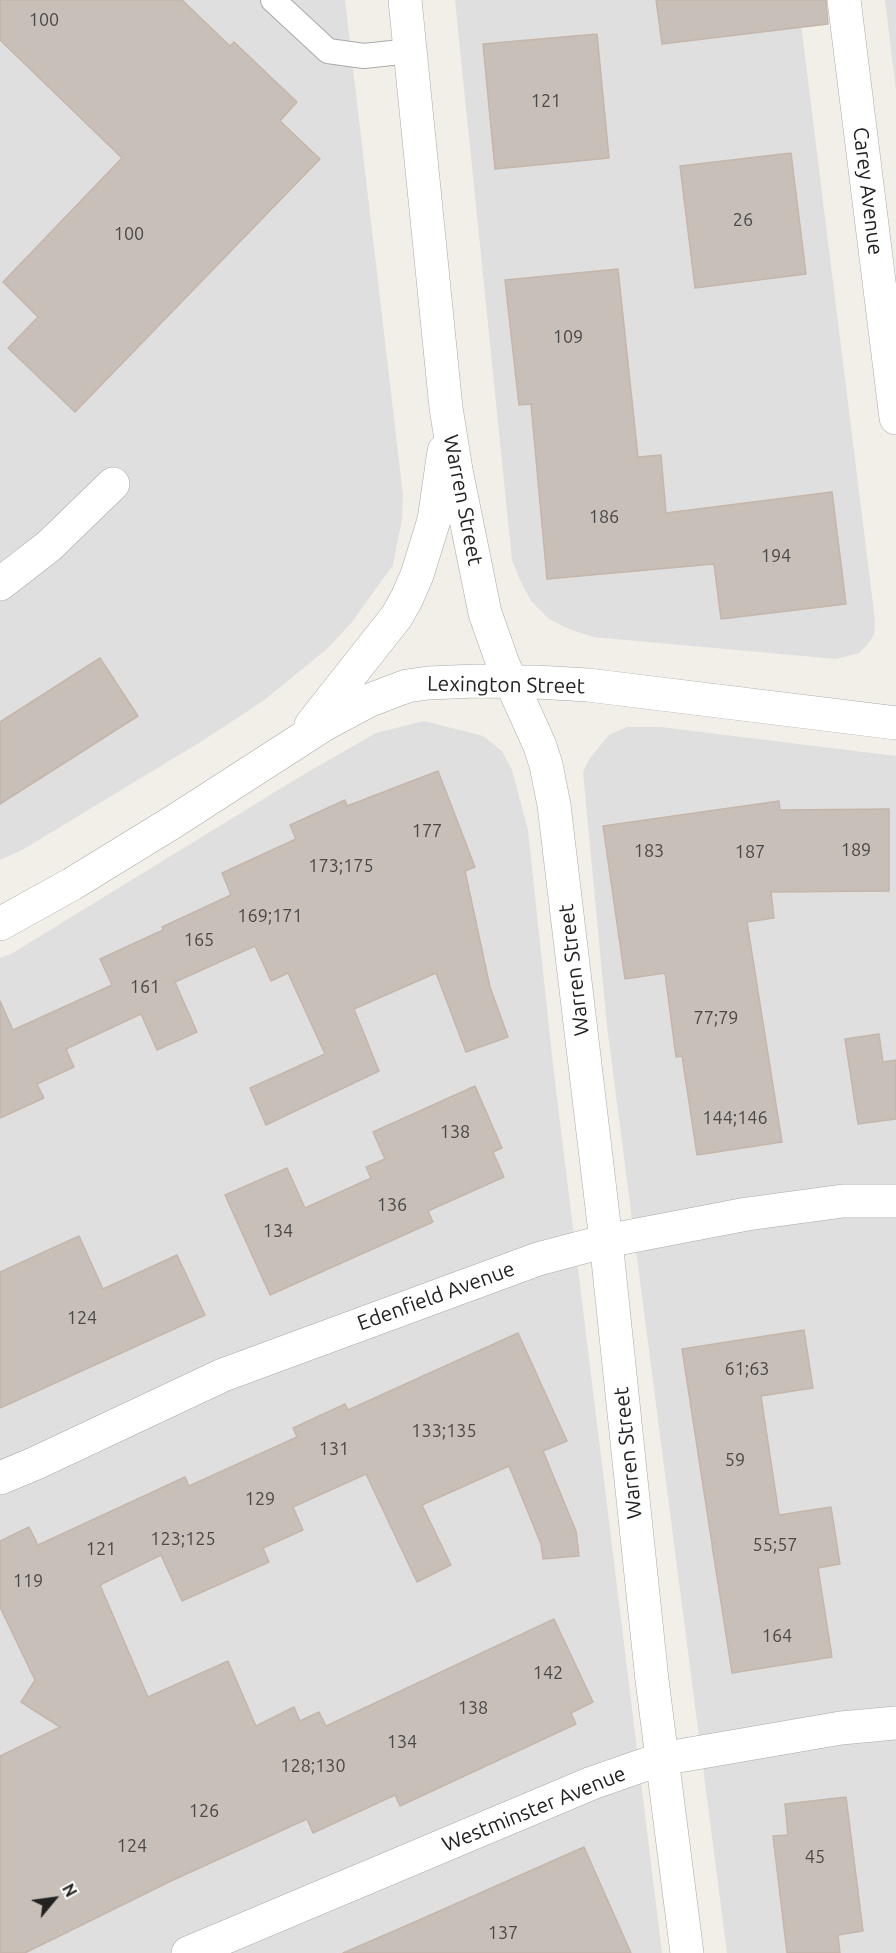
<!DOCTYPE html>
<style>
body{margin:0}
#map{position:relative;width:896px;height:1953px;overflow:hidden;background:#f2efe9;font-family:Ubuntu,sans-serif}
canvas{display:block}
.north{position:absolute;left:24px;top:1869px;width:60px;height:60px;-webkit-text-stroke:4px #fff;paint-order:stroke;rotate:61deg;font-size:16px;font-weight:700;line-height:24px;text-align:center;color:#222}
.north::after{content:'';display:block;margin:auto;width:21px;height:27px;background:#222;clip-path:polygon(50% 0,100% 100%,50% 72%,0 100%)}
</style>
<div id="map">
<canvas width="896" height="1953"></canvas>
<div class="north">N</div>
</div>
<script>
const ctx = document.querySelector('canvas').getContext('2d');
ctx.lineJoin = 'round';
function paint(path, color) { ctx.fillStyle = color; ctx.fill(path, 'evenodd'); }
const toPath = rows => new Path2D(rows.map(r => 'M' + r).join(''));
function stroke(path, color, width, dash) { ctx.strokeStyle = color; ctx.lineWidth = width; ctx.lineCap = dash ? 'butt' : 'round'; ctx.setLineDash(dash || []); ctx.stroke(path); }
function drawText(font, color, halo, rows, align = 'center') {
  ctx.font = font + ' Ubuntu,sans-serif'; ctx.lineWidth = 5; ctx.setLineDash([]); ctx.textBaseline = 'middle'; ctx.strokeStyle = halo; ctx.fillStyle = color; for (const [text, x, y, turn = 0] of rows) {
    ctx.save(); ctx.translate(x, y); ctx.rotate((+turn || 0) * Math.PI / 180); ctx.textAlign = isNaN(turn) ? turn : align; if (halo) ctx.strokeText(text, 0, 0); ctx.fillText(text, 0, 0); ctx.restore();
  }
}
paint(toPath([
 [0,0,345,0,403,495,402,519,393,565,352,622,328,648,263,701,202,741,24,849,0,860],
 [455,0,798,0,875,620,874,635,867,645,859,653,836,659,593,637,569,629,549,619,531,601,520,580,512,560],
 [885,0,896,0,896,91],
 [424,721,483,736,502,751,512,770,528,830,553,1065,662,1953,0,1953,0,958,11,954,301,776,376,733],
 [627,727,661,727,896,756,896,1953,727,1953,607,1026,583,772,590,758,609,735]
]), '#e0dfdf');
const building = toPath([
 [0,0,182,0,230,46,234,42,297,102,280,121,320,159,75,412,8,348,38,317,3,282,122,158,0,40,0,0],
 [656,0,826,0,828,24,662,44,656,0],
 [597,34,609,158,495,169,483,44,597,34],
 [791,153,806,274,695,288,680,166,791,153],
 [618,269,638,457,661,455,666,513,832,492,846,604,721,619,714,564,547,579,531,404,519,405,505,280,618,269],
 [100,658,138,716,0,804,0,722,100,658],
 [438,771,475,867,465,871,490,987,508,1037,466,1052,436,973,354,1009,379,1071,266,1125,250,1088,325,1054,288,973,271,981,255,946,175,982,197,1032,157,1050,141,1014,66,1049,74,1067,37,1084,44,1098,0,1118,0,1001,13,1030,112,985,100,959,163,930,162,927,231,895,222,873,296,839,290,825,345,800,347,806,438,771],
 [779,801,780,810,889,809,889,891,771,892,774,918,747,922,782,1142,697,1155,682,1056,676,1057,665,973,625,979,603,826,779,801],
 [879,1034,883,1062,896,1060,896,1119,858,1124,845,1039,879,1034],
 [475,1086,502,1148,493,1152,504,1177,428,1211,433,1222,270,1295,225,1195,287,1168,305,1208,371,1178,366,1167,385,1159,373,1132,475,1086],
 [79,1236,103,1289,177,1255,205,1315,0,1408,0,1272,79,1236],
 [804,1330,813,1388,761,1396,779,1515,831,1507,840,1564,818,1568,832,1657,732,1673,712,1545,715,1543,712,1544,682,1349,804,1330],
 [518,1333,567,1441,543,1451,576,1531,579,1556,543,1559,541,1544,509,1466,422,1505,451,1565,417,1582,366,1474,293,1507,303,1530,263,1548,269,1562,182,1601,161,1555,100,1585,148,1697,228,1661,256,1726,294,1707,300,1721,319,1712,326,1726,554,1619,593,1702,571,1713,576,1724,400,1806,395,1795,313,1833,307,1819,171,1881,25,1953,0,1953,0,1756,60,1727,21,1702,35,1680,0,1607,0,1541,29,1527,38,1545,185,1477,189,1486,297,1437,293,1428,345,1404,348,1410,518,1333],
 [846,1797,863,1931,838,1935,840,1953,787,1953,773,1836,788,1835,785,1804,846,1797],
 [584,1847,631,1953,343,1953,410,1924,584,1847]
]);
paint(building, '#c7bfb8');
stroke(building, '#c4b6ab', 1.5);
const service = toPath([
 [273,0,328,51,364,56,410,51]
]);
const minor = toPath([
 [844,0,896,418],
 [0,584,49,546,113,484],
 [0,1478,36,1463,223,1375,538,1259,606,1241,747,1214,843,1201,896,1201],
 [188,1953,592,1783,661,1759,841,1728,896,1723]
]);
const tertiary = toPath([
 [405,0,446,408,456,470,485,613,503,664,540,746,546,765,554,805,606,1241,652,1680,687,1953],
 [311,725,397,616,407,598,417,575,434,520,444,451],
 [0,924,72,884,173,822,325,724,370,700,407,686,428,683,477,681,536,682,588,685,896,723]
]);
stroke(service, '#a9a9a9', 26);
stroke(minor, '#a9a9a9', 34);
stroke(tertiary, '#a9a9a9', 34);
stroke(service, '#fff', 24);
stroke(minor, '#fff', 33);
stroke(tertiary, '#fff', 33);
drawText('18px', '#4b4948', null, [
 ["100",44,20],
 ["121",546,101],
 ["26",743,220],
 ["100",129,234],
 ["109",568,337],
 ["186",604,517],
 ["194",776,556],
 ["177",427,831],
 ["189",856,850],
 ["183",649,851],
 ["187",750,852],
 ["173;175",341,866],
 ["169;171",270,916],
 ["165",199,940],
 ["161",145,987],
 ["77;79",716,1018],
 ["144;146",735,1118],
 ["138",455,1132],
 ["136",392,1205],
 ["134",278,1231],
 ["124",82,1318],
 ["61;63",747,1369],
 ["133;135",444,1431],
 ["131",334,1449],
 ["59",735,1460],
 ["129",260,1499],
 ["123;125",183,1539],
 ["55;57",775,1545],
 ["121",101,1549],
 ["119",28,1581],
 ["164",777,1636],
 ["142",548,1673],
 ["138",473,1708],
 ["134",402,1742],
 ["128;130",313,1766],
 ["126",204,1811],
 ["124",132,1846],
 ["45",815,1857],
 ["137",503,1933]
]);
drawText('21px', '#222', '#fff', [
 ["Carey Avenue",868,191,83],
 ["Warren Street",463,500,79],
 ["Lexington Street",506,685,1],
 ["Warren Street",574,970,-97],
 ["Edenfield Avenue",436,1296,-20],
 ["Warren Street",628,1453,-96],
 ["Westminster Avenue",534,1809,-22]
]);
</script>
